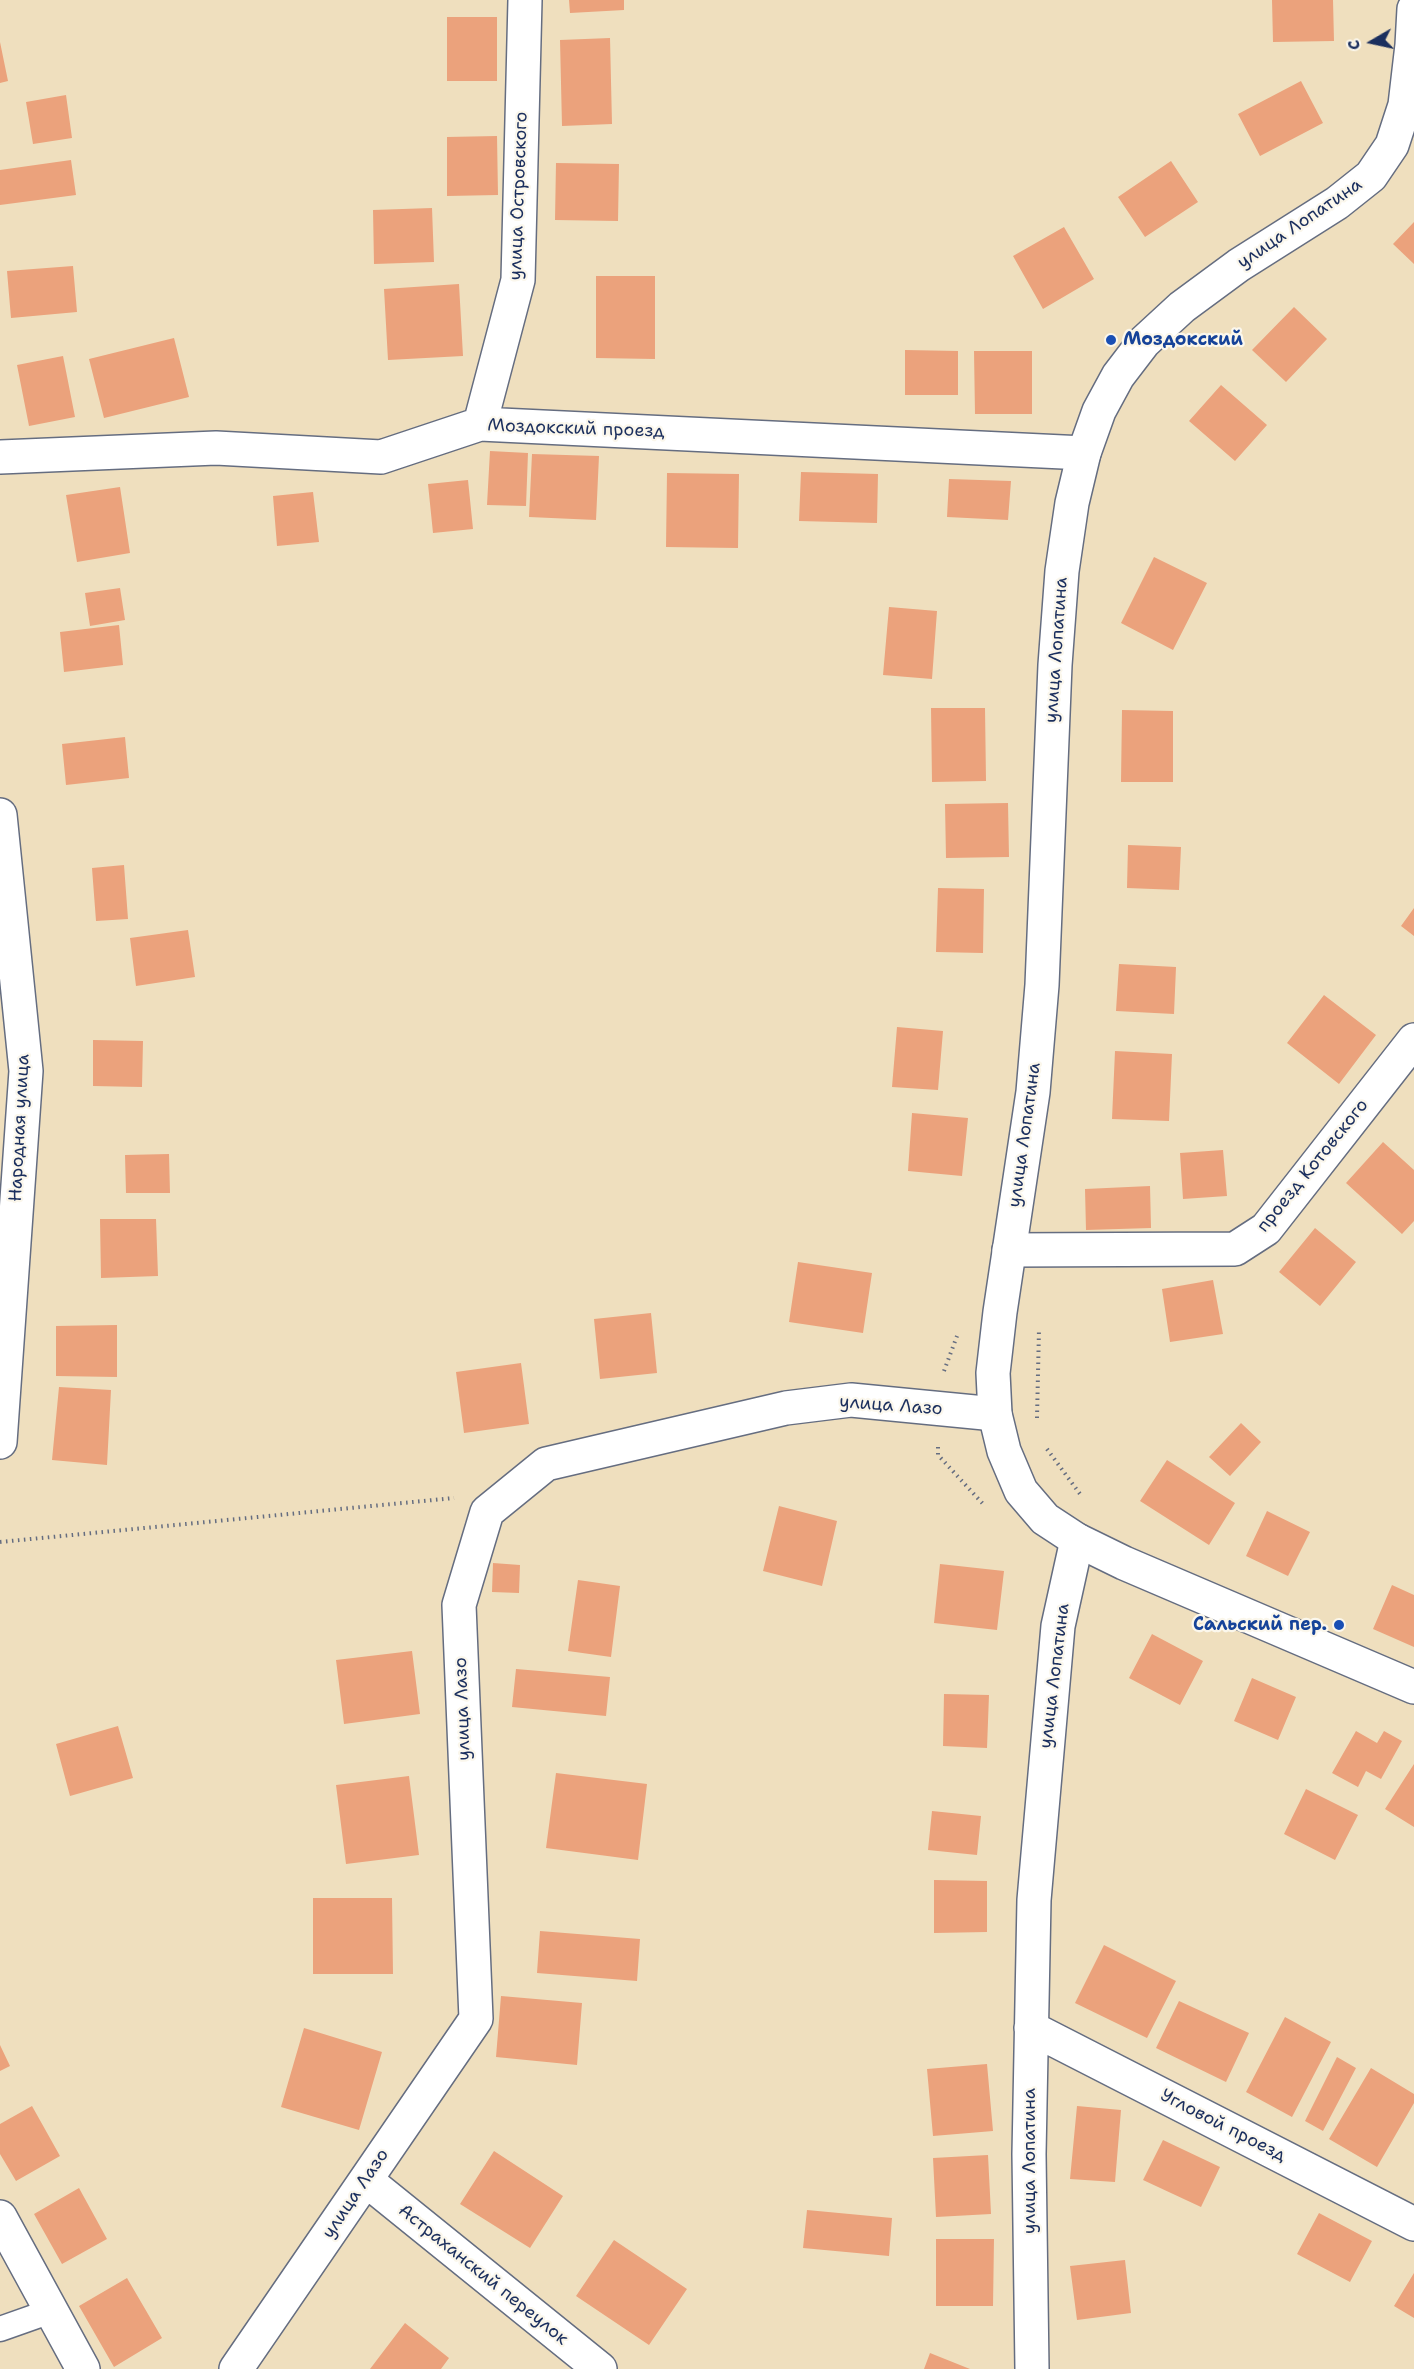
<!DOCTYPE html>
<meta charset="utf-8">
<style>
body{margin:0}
#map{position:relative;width:1414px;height:2369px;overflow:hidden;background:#efdfbe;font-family:"Shantell Sans",sans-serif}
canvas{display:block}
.north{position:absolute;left:1342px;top:12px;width:60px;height:60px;-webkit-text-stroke:4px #fbf7ec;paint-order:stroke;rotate:261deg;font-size:16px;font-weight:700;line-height:24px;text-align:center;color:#1b2f5e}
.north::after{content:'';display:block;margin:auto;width:21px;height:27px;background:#1b2f5e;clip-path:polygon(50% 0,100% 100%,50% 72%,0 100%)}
</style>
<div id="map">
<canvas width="1414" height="2369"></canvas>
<div class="north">С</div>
</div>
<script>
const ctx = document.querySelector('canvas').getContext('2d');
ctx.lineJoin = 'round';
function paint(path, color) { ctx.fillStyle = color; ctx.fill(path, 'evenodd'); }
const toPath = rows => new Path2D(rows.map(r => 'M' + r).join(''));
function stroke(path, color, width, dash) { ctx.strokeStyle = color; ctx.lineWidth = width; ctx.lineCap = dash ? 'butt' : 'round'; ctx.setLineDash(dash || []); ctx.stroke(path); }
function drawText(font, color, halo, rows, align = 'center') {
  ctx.font = font + ' "Shantell Sans",sans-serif'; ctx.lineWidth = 4.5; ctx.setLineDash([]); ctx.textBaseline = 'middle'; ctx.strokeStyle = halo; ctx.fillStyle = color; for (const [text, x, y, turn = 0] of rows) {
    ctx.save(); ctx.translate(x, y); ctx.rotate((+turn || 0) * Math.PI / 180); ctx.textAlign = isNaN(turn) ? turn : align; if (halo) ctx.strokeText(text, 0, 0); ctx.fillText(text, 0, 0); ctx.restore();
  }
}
paint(toPath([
 [569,0,624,0,624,10,570,13],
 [1272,0,1333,0,1334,41,1273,42],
 [447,17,497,17,497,81,447,81],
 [610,38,612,124,562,126,560,40],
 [0,42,8,81,0,83],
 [1301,81,1323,123,1260,156,1238,114],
 [66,95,72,138,33,144,26,102],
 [497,136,498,195,447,196,447,137],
 [71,160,76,195,0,205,0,170],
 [1171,161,1198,202,1145,237,1118,197],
 [556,163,619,164,618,221,555,220],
 [432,208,434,262,374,264,373,210],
 [1414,222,1414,264,1393,244],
 [1064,227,1094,279,1043,309,1013,256],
 [73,266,77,312,11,318,7,271],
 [596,276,655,276,655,359,596,358],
 [459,284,463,356,388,360,384,289],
 [1294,307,1327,339,1286,382,1252,350],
 [174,338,189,397,104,418,89,359],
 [905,350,958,351,958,395,905,395],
 [974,351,1032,351,1032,414,975,414],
 [63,356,75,417,29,426,17,365],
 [1221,385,1267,425,1235,461,1189,421],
 [490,451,528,453,526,506,487,505],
 [532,454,599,456,596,520,529,517],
 [801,472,878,474,877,523,799,521],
 [667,473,739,474,738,548,666,547],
 [949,479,1011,481,1008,520,947,517],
 [468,480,473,529,433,533,428,484],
 [120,487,130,553,77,562,66,495],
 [313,492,319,542,277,546,273,496],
 [1154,557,1207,583,1173,650,1121,623],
 [120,588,125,620,90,626,85,593],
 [889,607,937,611,932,679,883,675],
 [119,625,123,665,64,672,60,632],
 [931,708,985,708,986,781,932,782],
 [1122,710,1173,711,1173,782,1121,782],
 [125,737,129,778,66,785,62,744],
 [1008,803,1009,857,946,858,945,804],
 [1128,845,1181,847,1179,890,1127,888],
 [124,865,128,919,96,921,92,868],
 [938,888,984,889,983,953,936,952],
 [1414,908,1414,936,1401,926],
 [188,930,195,977,136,986,130,938],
 [1119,964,1176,967,1174,1014,1116,1011],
 [1324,995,1376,1035,1339,1084,1287,1043],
 [897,1027,943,1031,938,1090,892,1087],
 [93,1040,143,1041,142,1087,93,1086],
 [1115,1051,1172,1054,1169,1121,1112,1119],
 [912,1113,968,1118,962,1176,908,1171],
 [1383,1142,1414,1170,1414,1221,1402,1234,1346,1183],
 [1223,1150,1227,1196,1183,1199,1180,1153],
 [169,1154,170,1193,126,1193,125,1155],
 [1150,1186,1151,1228,1086,1230,1085,1189],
 [100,1219,156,1219,158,1276,101,1278],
 [1315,1228,1356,1262,1320,1306,1279,1272],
 [798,1262,872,1273,863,1333,789,1322],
 [1213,1280,1223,1334,1170,1342,1162,1289],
 [651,1313,657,1373,600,1379,594,1319],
 [117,1325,117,1377,56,1376,56,1326],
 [521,1363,529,1424,464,1433,456,1372],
 [59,1387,111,1390,107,1465,52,1460],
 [1241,1423,1261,1442,1230,1476,1209,1457],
 [1167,1460,1235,1503,1209,1545,1140,1501],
 [779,1506,837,1521,822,1586,763,1571],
 [1267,1511,1310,1532,1288,1576,1246,1556],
 [493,1563,520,1565,519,1593,492,1592],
 [940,1564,1004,1571,997,1630,934,1623],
 [578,1580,620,1586,611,1657,568,1651],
 [1392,1585,1414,1595,1414,1647,1373,1629],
 [1152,1634,1203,1661,1180,1705,1129,1678],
 [412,1651,420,1714,344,1724,336,1660],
 [516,1669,610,1677,606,1716,512,1707],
 [1252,1678,1296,1697,1278,1740,1234,1721],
 [944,1694,989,1695,987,1748,943,1746],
 [118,1726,133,1778,70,1796,56,1744],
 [1356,1731,1377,1743,1384,1731,1402,1741,1381,1779,1366,1771,1358,1787,1332,1773],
 [1414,1764,1414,1827,1385,1809],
 [556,1773,647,1784,638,1860,546,1848],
 [409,1776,419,1855,346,1864,336,1785],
 [1306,1789,1358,1815,1335,1860,1284,1834],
 [932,1811,981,1816,977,1855,928,1850],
 [934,1880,987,1881,987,1932,934,1933],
 [313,1898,392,1898,393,1974,313,1974],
 [540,1931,640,1939,637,1981,537,1973],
 [1104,1945,1176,1981,1147,2038,1075,2003],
 [501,1996,582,2003,577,2065,496,2057],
 [1179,2001,1249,2033,1226,2082,1156,2048],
 [1285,2017,1331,2042,1292,2117,1246,2092],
 [304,2028,382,2052,359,2130,281,2107],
 [0,2045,10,2066,0,2071],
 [1337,2057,1356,2068,1323,2131,1305,2121],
 [987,2064,993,2131,933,2136,927,2069],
 [1371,2068,1414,2094,1414,2103,1377,2167,1329,2139],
 [32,2106,60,2156,16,2181,0,2154,0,2124],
 [1077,2106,1121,2110,1115,2182,1070,2179],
 [1163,2140,1220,2167,1201,2207,1143,2180],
 [494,2151,563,2196,530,2248,460,2204],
 [988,2155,991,2214,936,2217,933,2158],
 [79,2188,107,2239,62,2264,34,2214],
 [807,2210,892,2218,889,2256,803,2248],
 [1319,2213,1372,2241,1350,2282,1297,2254],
 [936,2239,994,2239,993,2306,936,2306],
 [614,2240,687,2289,649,2345,576,2296],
 [1125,2260,1131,2313,1077,2320,1070,2266],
 [1414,2273,1414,2318,1394,2306],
 [127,2278,162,2338,114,2367,79,2306],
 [405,2323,449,2358,441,2369,370,2369],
 [930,2353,970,2369,924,2369]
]), '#eba27c');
const service = toPath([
 [0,2329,51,2311]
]);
const minor = toPath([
 [480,424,518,280,525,0],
 [0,457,216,448,381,457,480,424,1084,453],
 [0,815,26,1071,0,1442],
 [1009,1250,1235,1249,1266,1229,1414,1040],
 [1031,2028,1414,2224],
 [366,2180,600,2369],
 [0,2217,83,2369],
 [236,2369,476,2019,459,1605,487,1512,546,1464,786,1408,851,1400,995,1414],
 [1032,2369,1029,2154,1034,1900,1058,1626,1077,1540]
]);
const tertiary = toPath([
 [1414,9,1412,45,1405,105,1392,145,1371,176,1337,203,1239,265,1182,307,1144,342,1118,376,1099,411,1084,453,1072,503,1062,571,1055,665,1042,985,1033,1092,1000,1312,993,1373,995,1414,1004,1451,1021,1491,1045,1519,1077,1540,1124,1563,1414,1687]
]);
stroke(service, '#656d80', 27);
stroke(minor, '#656d80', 36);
stroke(tertiary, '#656d80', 36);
stroke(toPath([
 [944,1371,957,1336],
 [1037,1418,1039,1329],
 [938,1447,938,1455,984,1505],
 [1047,1449,1080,1494],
 [0,1542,454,1498]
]), '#656d80', 4, [1.5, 4.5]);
stroke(service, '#fff', 24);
stroke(minor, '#fff', 33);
stroke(tertiary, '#fff', 33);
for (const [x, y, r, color] of [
 [1111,340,6,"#1a4fb4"],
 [1339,1625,6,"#1a4fb4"]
]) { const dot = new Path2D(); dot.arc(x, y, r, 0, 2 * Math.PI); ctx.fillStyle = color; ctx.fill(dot); stroke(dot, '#fbf7ec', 2); }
drawText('18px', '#1b2f5e', '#fbf7ec', [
 ["улица Островского",519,196,-88],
 ["улица Лопатина",1300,224,-34],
 ["Моздокский проезд",576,429,2],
 ["улица Лопатина",1057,650,-86],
 ["Народная улица",20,1128,-87],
 ["улица Лопатина",1025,1135,-82],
 ["проезд Котовского",1313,1166,-51],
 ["улица Лазо",891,1406,4],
 ["улица Лопатина",1055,1676,-83],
 ["улица Лазо",463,1709,-92],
 ["Угловой проезд",1223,2126,27],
 ["улица Лопатина",1030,2161,-90],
 ["улица Лазо",356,2194,-56],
 ["Астраханский переулок",483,2275,39]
]);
drawText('bold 18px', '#164399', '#fbf7ec', [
 ["Моздокский",1123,340],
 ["Сальский пер.",1327,1625,"right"]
], 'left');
</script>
